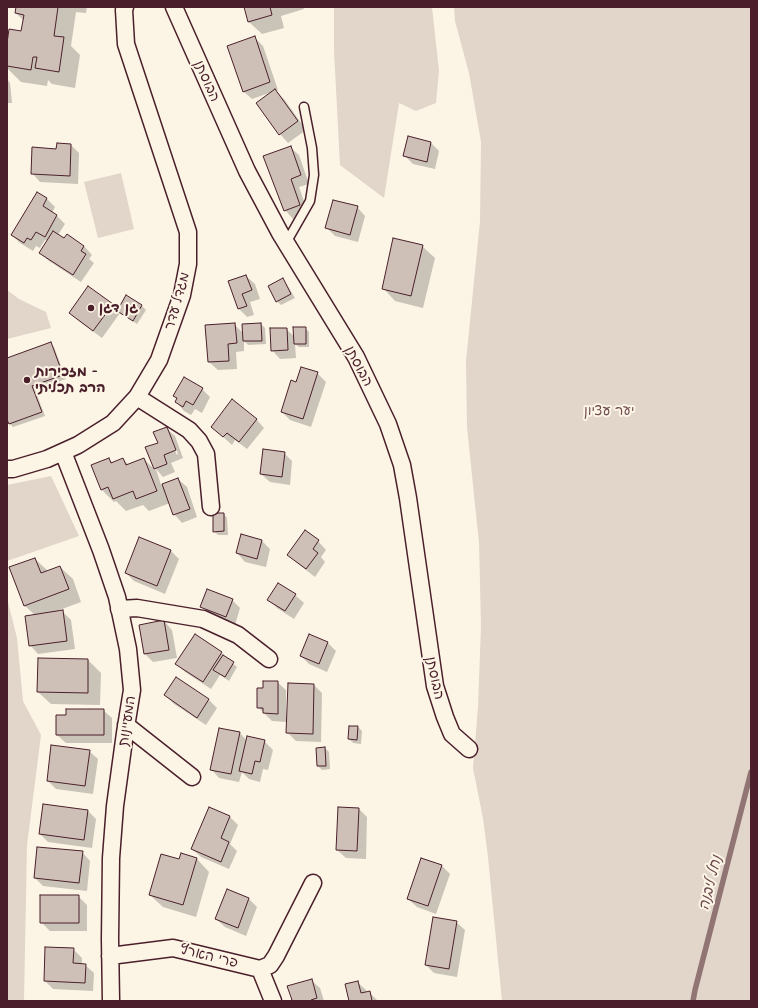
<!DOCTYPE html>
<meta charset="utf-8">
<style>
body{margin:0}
#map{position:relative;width:758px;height:1008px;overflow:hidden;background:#fcf5e5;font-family:Mali,sans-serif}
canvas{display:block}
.frame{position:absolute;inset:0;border:8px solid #4a1f2b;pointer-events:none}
</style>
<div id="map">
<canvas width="758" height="1008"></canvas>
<div class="frame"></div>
</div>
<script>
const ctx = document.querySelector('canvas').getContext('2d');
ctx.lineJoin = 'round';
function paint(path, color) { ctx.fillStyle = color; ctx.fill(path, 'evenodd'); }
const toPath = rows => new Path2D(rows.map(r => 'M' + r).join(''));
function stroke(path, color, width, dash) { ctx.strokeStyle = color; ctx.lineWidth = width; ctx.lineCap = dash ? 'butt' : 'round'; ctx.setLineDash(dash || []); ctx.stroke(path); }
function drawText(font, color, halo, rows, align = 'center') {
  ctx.font = font + ' Mali,"Playpen Sans Hebrew",sans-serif'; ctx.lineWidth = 4; ctx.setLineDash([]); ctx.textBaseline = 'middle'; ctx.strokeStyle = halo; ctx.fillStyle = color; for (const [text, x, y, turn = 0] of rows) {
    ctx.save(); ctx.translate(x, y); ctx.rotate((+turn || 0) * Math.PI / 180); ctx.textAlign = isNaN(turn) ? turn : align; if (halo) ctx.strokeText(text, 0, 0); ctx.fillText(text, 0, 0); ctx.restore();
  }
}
paint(toPath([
 [334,7,432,7,439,71,436,103,416,111,399,103,384,198,340,165,334,51],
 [454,7,751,7,751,1001,502,1001,488,857,483,818,473,768,478,707,481,626,479,543,467,427,466,361,480,221,481,142,469,73,455,21],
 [121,173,134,229,98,238,84,182],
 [7,290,19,299,46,312,51,328,7,339],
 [51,476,79,536,7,561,7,485],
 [7,598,17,638,23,701,41,735,27,845,24,1001,7,1001]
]), '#e2d5ca');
paint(toPath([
 [17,7,87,7,86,13,76,12,71,46,80,55,75,88,52,84,48,80,47,86,21,82,7,68,7,50,22,32,24,21,16,13],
 [245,7,303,7,304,9,281,16,284,28,262,34,249,22],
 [254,37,263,46,278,90,276,91,284,99,306,130,288,143,280,134,272,92,252,99,243,91],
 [7,79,10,83,12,103,7,103],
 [431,143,439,151,435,169,413,164,404,155],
 [71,145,79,153,78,184,40,182,32,173],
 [290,147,299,155,309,184,299,187,308,213,293,219,285,210],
 [37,193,47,199,55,207,52,213,57,216,65,224,58,235,65,239,84,246,92,255,89,259,94,263,81,282,49,261,40,253,48,241,45,240,40,248,36,246,33,251,20,243,12,235],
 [357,207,365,216,358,242,335,236,327,228],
 [422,246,435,258,423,308,395,301,383,288],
 [246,276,255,284,260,299,250,302,254,315,247,317,239,309,229,282],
 [282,279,286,283,295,298,281,305,277,301,269,286],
 [127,297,142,306,146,310,137,324,120,313,102,338,79,321,70,313,112,304,118,310],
 [234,324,243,333,243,325,261,324,265,328,266,344,248,345,244,341,244,351,236,352,237,369,218,370,209,362,206,326],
 [305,328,309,332,309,347,299,347,295,344,296,358,280,359,272,350,286,329,295,337],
 [50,343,54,347,66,379,35,390,45,416,13,427,9,423,7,417,7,359],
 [317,373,326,382,311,427,290,420,282,412,296,383],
 [202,389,210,397,202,413,195,409,191,415,184,411,176,402,178,399,175,396],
 [256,419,264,428,247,449,235,440,232,445,221,435,212,427],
 [166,428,175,436,183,458,171,463,175,472,163,477,156,469,161,485,178,479,187,487,197,517,182,523,174,514,170,503,149,511,143,505,126,511,116,501,114,502,101,489,109,459,113,463,123,459,129,465,144,459,156,471,147,448,159,443],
 [169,437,171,437,178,454,177,455],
 [284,453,292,461,290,485,270,482,261,474],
 [224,514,227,518,228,535,218,535,214,531],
 [242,535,262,541,270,549,266,567,245,562,237,553],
 [140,538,171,551,179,559,165,594,134,581,126,573],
 [318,541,326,550,321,557,325,562,315,577,297,563,288,555],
 [35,559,48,571,60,567,73,579,81,602,54,612,63,612,71,620,75,649,38,654,30,645,35,615,25,606],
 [295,595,304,603,294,619,277,608,269,600],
 [232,600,240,608,235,625,210,616,202,607],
 [164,621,172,630,177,658,153,662,145,654,140,626],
 [328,643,336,651,327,672,309,664,301,656],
 [221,653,237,667,229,681,220,675,211,689,185,672,177,664],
 [88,660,101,673,100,705,51,704,38,692],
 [177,678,209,700,217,708,206,725,174,704,165,695],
 [277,682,286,690,286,715,288,715,314,685,322,693,321,742,296,741,287,732,287,722,272,721,258,707],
 [103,710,112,718,112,743,66,743,57,735,67,716],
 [350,727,358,727,362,731,361,744,353,743,349,739],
 [240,733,247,741,264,741,273,750,268,770,263,769,260,782,249,779,242,772,239,782,219,778,211,769],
 [325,748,329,752,330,769,322,770,318,766],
 [89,751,98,759,93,794,56,789,48,781],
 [339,808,359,809,367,817,366,859,346,858,337,850],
 [88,811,96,819,92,848,48,842,40,834],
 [230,817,238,825,230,844,237,851,229,869,201,857,192,849],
 [82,852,90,861,87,891,43,886,35,878],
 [181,855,197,859,209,872,196,917,163,907,150,895,180,860],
 [442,866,450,874,436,914,417,907,408,899],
 [78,896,87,905,87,931,50,931,41,922],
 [249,899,257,907,246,936,225,927,216,919],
 [456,922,465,930,457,977,434,973,426,965],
 [73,949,82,958,82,964,85,965,94,973,93,991,53,989,45,981],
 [311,980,320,988,324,1001,292,1001],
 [357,982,366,990,366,993,369,992,378,1001,350,1001]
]), '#0003');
stroke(toPath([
 [693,1001,695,990,751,772]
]), '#917474', 5.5);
const building = toPath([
 [16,7,58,7,54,36,64,37,59,72,35,68,37,57,33,57,31,70,7,66,7,43,9,29,21,31,24,15,15,13,16,7],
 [244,7,270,7,272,15,248,22,244,7],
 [255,36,270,82,243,92,227,46,255,36],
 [275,89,298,121,279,135,256,103,275,89],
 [408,136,431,142,427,162,403,156,408,136],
 [57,143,71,144,70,176,31,174,32,147,56,149,57,143],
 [291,146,301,175,291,179,300,205,284,211,263,156,291,146],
 [37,192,47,198,43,206,57,215,45,237,36,232,31,240,27,238,24,243,11,235,37,192],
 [333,200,358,206,350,235,325,228,333,200],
 [53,231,64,238,67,234,84,246,81,251,86,254,73,275,39,253,53,231],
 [393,238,423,245,411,296,382,289,393,238],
 [246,275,252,290,242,294,247,306,238,309,228,281,246,275],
 [283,278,291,294,276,302,268,286,283,278],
 [88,286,113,304,93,331,69,313,88,286],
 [126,295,142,305,133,321,117,311,126,295],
 [235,323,237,343,228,344,229,361,208,362,205,325,235,323],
 [261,323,262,341,243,341,242,324,261,323],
 [293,327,306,327,306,344,294,344,293,327],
 [270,328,287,328,288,350,271,351,270,328],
 [51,342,63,375,32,386,42,412,9,424,7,420,7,358,51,342],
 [301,367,318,372,303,419,281,412,291,380,296,382,301,367],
 [184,377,203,388,193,405,186,401,183,407,175,402,177,398,173,396,184,377],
 [232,399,257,419,239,442,227,433,223,437,211,427,232,399],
 [167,427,176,450,164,455,167,464,154,469,145,447,158,443,153,432,167,427],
 [263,449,285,452,282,477,260,474,263,449],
 [109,458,111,463,123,458,126,465,144,458,157,491,136,499,133,491,113,499,108,487,101,490,91,465,109,458],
 [178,478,190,509,173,515,162,484,178,478],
 [213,513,224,513,224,531,213,532,213,513],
 [305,530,319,540,313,549,318,553,306,569,287,555,305,530],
 [241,534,262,540,257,559,236,553,241,534],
 [139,537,171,550,157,586,125,573,139,537],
 [35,558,41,573,60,566,69,589,24,606,9,567,35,558],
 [278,583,296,594,285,611,267,600,278,583],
 [207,589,233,599,226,617,200,607,207,589],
 [63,610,67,641,29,646,25,616,63,610],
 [164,620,169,650,144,654,139,625,164,620],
 [195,634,222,652,203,682,175,664,195,634],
 [309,634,328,642,319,664,300,656,309,634],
 [223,655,234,662,225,677,213,670,223,655],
 [38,658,88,659,88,693,37,692,38,658],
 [176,677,209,699,197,718,164,695,176,677],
 [263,681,278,681,278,714,263,713,263,708,257,708,257,688,263,688,263,681],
 [288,683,314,684,313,734,286,733,288,683],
 [66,709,104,709,104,735,56,735,56,715,66,715,66,709],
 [349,726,358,726,357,740,348,739,349,726],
 [219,728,240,732,231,774,210,770,219,728],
 [247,736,265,740,260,762,255,761,252,774,239,771,247,736],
 [51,745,90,750,85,786,47,781,51,745],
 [325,747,326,766,317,766,316,748,325,747],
 [43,804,88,810,84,840,39,834,43,804],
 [209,807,230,816,221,838,229,842,221,862,191,849,209,807],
 [338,807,359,808,357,851,336,850,338,807],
 [37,847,83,851,79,883,34,878,37,847],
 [181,853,197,858,183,905,149,895,161,854,179,859,181,853],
 [421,858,442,865,428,906,407,899,421,858],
 [227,889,249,898,238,928,215,919,227,889],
 [40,895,79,895,79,923,40,923,40,895],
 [433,917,457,921,449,969,425,965,433,917],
 [45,947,74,948,73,963,86,964,85,983,44,981,45,947],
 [312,979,317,998,311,1000,311,1001,289,1001,292,1000,287,986,312,979],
 [358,981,361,993,370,991,372,1001,349,1001,345,984,358,981]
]);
paint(building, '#cfc0b7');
stroke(building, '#4a1f2b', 1);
const service = toPath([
 [286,243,310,201,314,175,312,148,304,107]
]);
const minor = toPath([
 [174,7,247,171,280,233,356,357,388,424,402,465,408,498,435,686,445,717,452,734,469,749],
 [137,397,189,430,199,441,206,454,211,507],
 [63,452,101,550,117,597,128,649,132,690,125,733,115,806,111,858,110,939,111,1001],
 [7,469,13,469,47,459,78,445,113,423,137,397,159,360,182,295,188,264,188,232,126,44,124,10,125,7],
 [119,609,137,608,203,619,238,635,269,659],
 [126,725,192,777],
 [110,956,173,948,260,969,270,965,276,956,313,883],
 [260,969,273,1001]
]);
stroke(service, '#4a1f2b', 11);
stroke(minor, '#4a1f2b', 19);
stroke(service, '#fcf5e5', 8);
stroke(minor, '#fcf5e5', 16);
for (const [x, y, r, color] of [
 [91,308,4,"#4a1f2b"],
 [27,380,4,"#4a1f2b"]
]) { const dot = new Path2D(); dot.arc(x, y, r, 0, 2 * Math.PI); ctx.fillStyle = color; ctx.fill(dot); stroke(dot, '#fcf5e5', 1.5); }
drawText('14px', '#4a1f2b', '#fcf5e5', [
 ["הבוסתן",207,81,66],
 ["מגדל עדר",177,301,-74],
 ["הבוסתן",359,366,62],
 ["הבוסתן",435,678,78],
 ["המעיינות",127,721,-81],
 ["פרי הארץ",209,956,14]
]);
drawText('bold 14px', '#4a1f2b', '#fcf5e5', [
 ["גן דגן",99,308],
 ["מזכירות -",35,372],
 ["הרב תכליתי",35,388]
], 'left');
drawText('14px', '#704c53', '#fcf5e5', [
 ["יער עציון",609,411]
]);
drawText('italic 15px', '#6d4950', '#fcf5e5', [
 ["נחל ליבנה",710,883,-76]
]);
</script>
